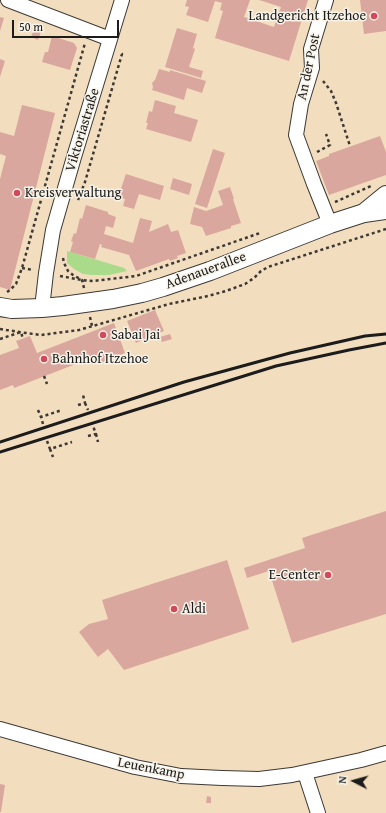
<!DOCTYPE html>
<meta charset="utf-8">
<style>
body{margin:0}
#map{position:relative;width:386px;height:813px;overflow:hidden;background:#f3ddbf;font-family:"Gentium Book Plus",serif}
canvas{display:block}
.north{position:absolute;left:334px;top:761px;width:40px;height:40px;-webkit-text-stroke:3px #f7f3e8;paint-order:stroke;rotate:276deg;font-size:11px;font-weight:700;line-height:16px;text-align:center;color:#1c1c1c}
.north::after{content:'';display:block;margin:auto;width:14px;height:18px;background:#1c1c1c;clip-path:polygon(50% 0,100% 100%,50% 72%,0 100%)}
.scale{position:absolute;left:12px;top:20px;width:107px;height:18px;box-sizing:border-box;border:2px solid #1c1c1c;border-top:0;padding-left:5px;font-size:12px;line-height:14px;white-space:nowrap;color:#1c1c1c;-webkit-text-stroke:3px #f7f3e8;paint-order:stroke}
</style>
<div id="map">
<canvas width="386" height="813"></canvas>
<div class="north">N</div>
<div class="scale">50 m</div>
</div>
<script>
const ctx = document.querySelector('canvas').getContext('2d');
ctx.lineJoin = 'round';
function paint(path, color) { ctx.fillStyle = color; ctx.fill(path, 'evenodd'); }
const toPath = rows => new Path2D(rows.map(r => 'M' + r).join(''));
function stroke(path, color, width, dash) { ctx.strokeStyle = color; ctx.lineWidth = width; ctx.lineCap = dash ? 'butt' : 'round'; ctx.setLineDash(dash || []); ctx.stroke(path); }
function drawText(font, color, halo, rows, align = 'center') {
  ctx.font = font + ' "Gentium Book Plus",serif'; ctx.lineWidth = 3; ctx.setLineDash([]); ctx.textBaseline = 'middle'; ctx.strokeStyle = halo; ctx.fillStyle = color; for (const [text, x, y, turn = 0] of rows) {
    ctx.save(); ctx.translate(x, y); ctx.rotate((+turn || 0) * Math.PI / 180); ctx.textAlign = isNaN(turn) ? turn : align; if (halo) ctx.strokeText(text, 0, 0); ctx.fillText(text, 0, 0); ctx.restore();
  }
}
paint(toPath([
 [67,251,124,268,127,271,109,275,92,275,83,274,74,269,67,263]
]), '#a9db8a');
paint(toPath([
 [187,0,250,0,244,17,274,27,281,7,259,0,308,0,289,61,215,38,223,11,220,10,222,3,215,1,208,22,186,15,189,7,185,6],
 [360,0,386,0,386,31,364,34],
 [0,17,4,18,0,31],
 [35,26,42,29,38,40,31,37],
 [177,28,197,34,193,48,195,49,189,67,203,71,201,78,165,67],
 [52,36,74,43,77,48,70,70,42,62,45,52,48,52],
 [0,59,5,61,0,77],
 [159,69,170,72,170,70,206,81,202,93,187,88,184,100,152,90,153,87,152,83,155,80],
 [155,100,176,106,174,113,198,120,191,142,146,129,148,123,146,123,149,111,152,112],
 [22,105,55,113,10,290,0,287,0,179,6,156,0,154,0,132,14,136],
 [380,136,386,152,386,175,329,195,316,161,329,156,329,154],
 [213,149,225,153,207,208,195,204],
 [126,174,164,186,160,200,139,194,134,209,123,206,125,199,118,197],
 [173,178,192,184,189,195,170,189],
 [230,187,234,199,233,199,241,223,231,226,231,228,206,236,202,227,190,224,194,207,206,211,223,205,218,191],
 [86,205,108,212,108,214,116,217,113,228,106,226,104,234,133,243,140,218,152,221,149,232,168,224,171,232,178,230,186,253,177,256,178,258,170,261,169,259,136,271,129,255,101,247,102,245,100,244,95,259,70,252,73,242,71,241,74,233,76,234,80,218,82,219],
 [155,310,164,331,136,343,127,321],
 [114,323,125,353,101,363,99,355,14,388,13,385,0,390,0,355,19,348,16,341,30,336,37,353],
 [170,334,172,339,162,342,160,337],
 [386,511,386,614,292,643,269,571,247,578,244,568,305,548,302,538],
 [227,560,249,629,124,670,108,649,98,657,79,632,89,624,108,619,102,600],
 [0,784,5,785,1,812,0,812],
 [207,796,211,797,211,803,206,803]
]), '#d9a79e');
const minor = toPath([
 [8,0,110,39],
 [326,0,311,49,312,68,301,104,296,135,314,184,330,224],
 [42,308,46,273,53,230,74,157,122,0],
 [0,729,135,767,181,776,222,778,259,779,292,775,361,760,386,753],
 [305,773,318,813]
]);
const major = toPath([
 [364,213,386,195],
 [0,307,12,309,42,308,63,306,113,299,142,293,163,287,210,271,330,224,364,213,386,210]
]);
stroke(minor, '#3c3934', 16);
stroke(major, '#3c3934', 20);
stroke(toPath([
 [323,81,331,91,336,103,350,146],
 [317,152,330,145,326,134],
 [78,200,85,182,122,54,119,53],
 [335,202,371,186],
 [63,258,64,263,68,271,73,275,82,280,84,288],
 [22,268,33,270],
 [60,276,82,280,93,281,136,276,260,233],
 [7,292,10,290,16,284,22,268,85,43],
 [90,317,92,326],
 [0,329,26,333,41,335,79,330,169,304,208,296,226,291,245,284,254,278,261,271,268,267,386,229],
 [0,339,21,332,23,339],
 [44,376,47,384],
 [85,403,88,410],
 [78,405,85,403,83,395],
 [38,410,41,417],
 [43,424,41,417,62,410],
 [96,434,98,442],
 [88,436,96,434,93,426],
 [47,441,50,449,72,442],
 [50,449,53,457]
]), '#3c3934', 2.5, [3, 3]);
stroke(minor, '#fff', 14);
stroke(major, '#fff', 18);
stroke(toPath([
 [0,442,184,382,290,353,365,336,386,334],
 [0,452,276,366,349,350,386,343]
]), '#1c1c1c', 3);
for (const [x, y, r, color] of [
 [374,16,4,"#d1495b"],
 [17,193,4,"#d1495b"],
 [103,335,4,"#d1495b"],
 [44,359,4,"#d1495b"],
 [328,575,4,"#d1495b"],
 [174,609,4,"#d1495b"]
]) { const dot = new Path2D(); dot.arc(x, y, r, 0, 2 * Math.PI); ctx.fillStyle = color; ctx.fill(dot); stroke(dot, '#f7f3e8', 1.5); }
drawText('14px', '#1c1c1c', '#f7f3e8', [
 ["Landgericht Itzehoe",366,16,"right"],
 ["Kreisverwaltung",25,193],
 ["Sabai Jai",111,335],
 ["Bahnhof Itzehoe",52,359],
 ["E-Center",320,575,"right"],
 ["Aldi",182,609]
], 'left');
drawText('14px', '#1c1c1c', '#f7f3e8', [
 ["An der Post",309,67,-78],
 ["Viktoriastraße",83,130,-73],
 ["Adenauerallee",206,271,-20],
 ["Leuenkamp",151,769,11]
]);
</script>
